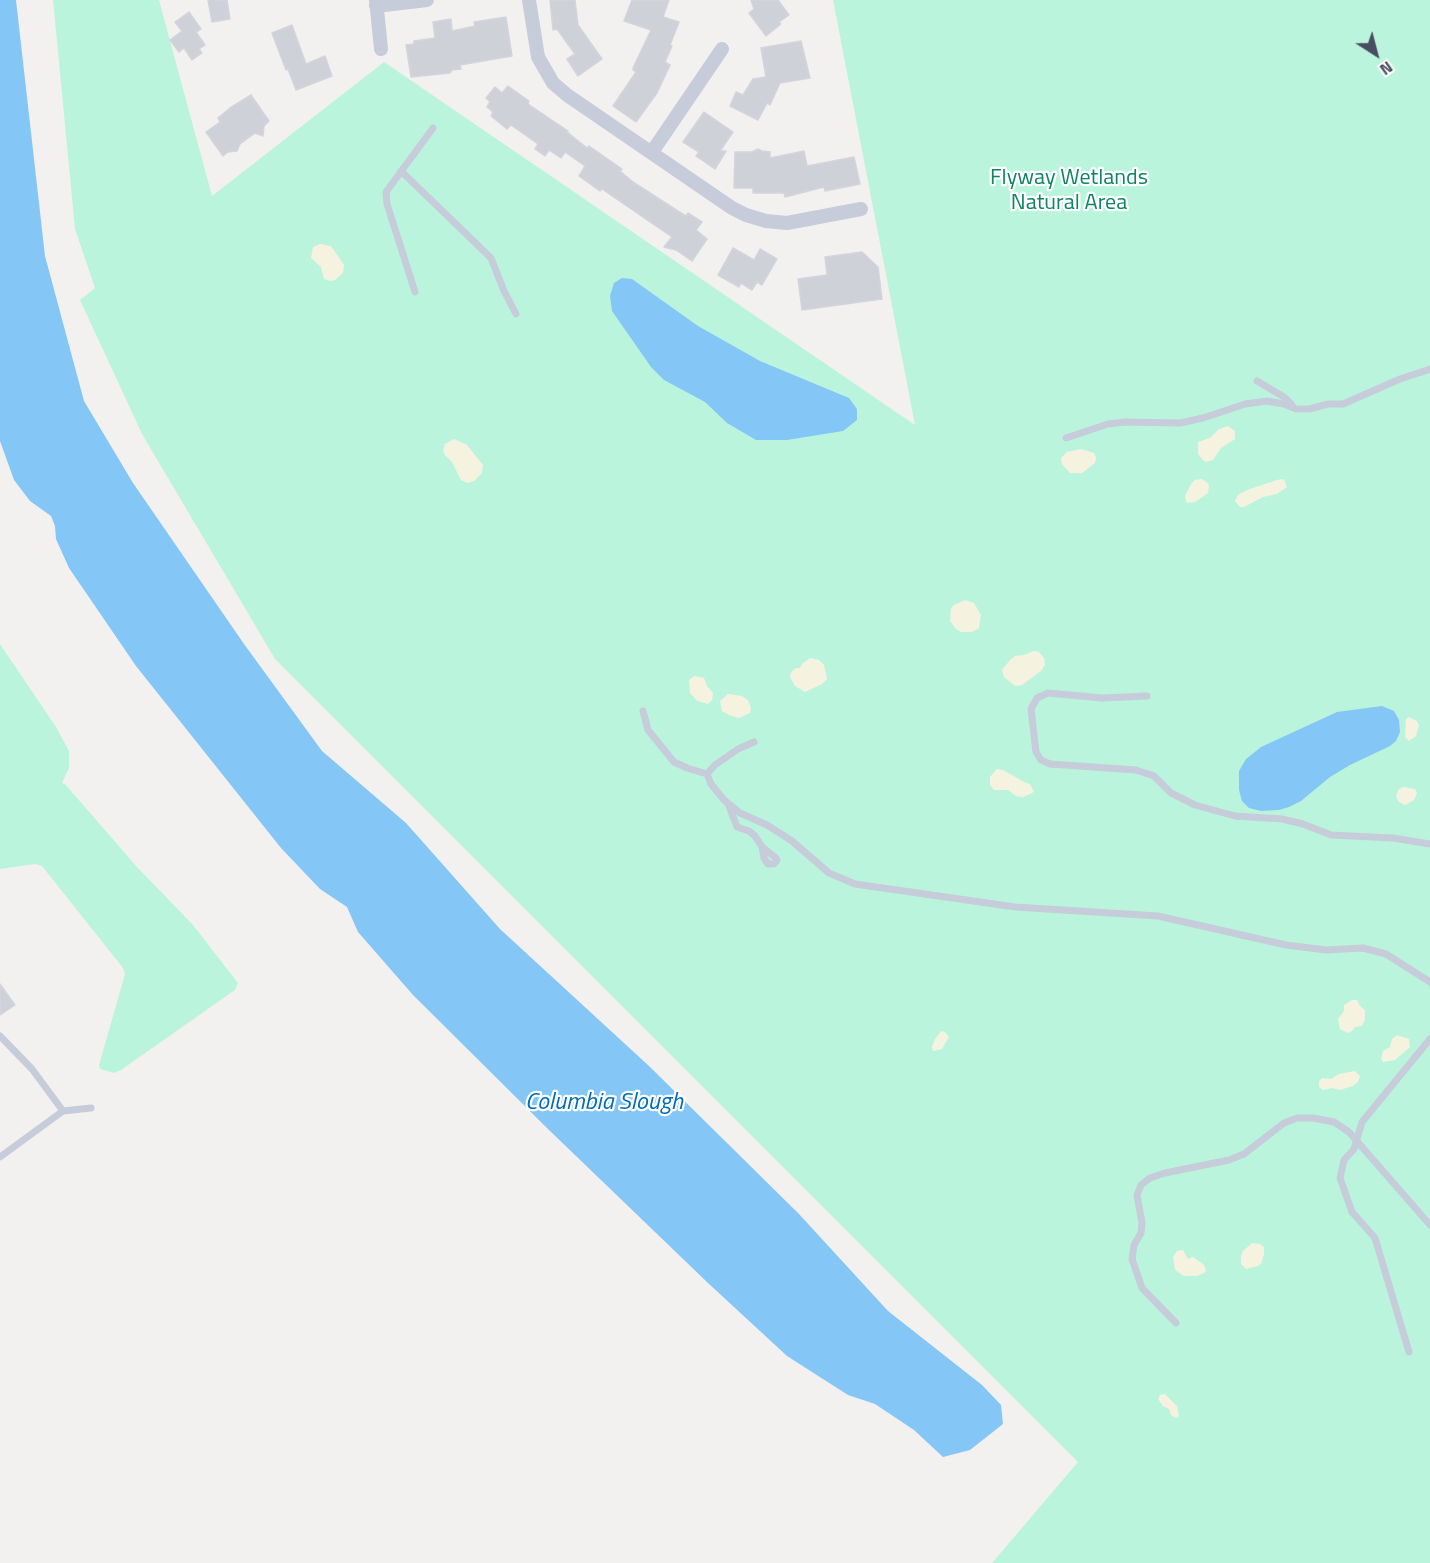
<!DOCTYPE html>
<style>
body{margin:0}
#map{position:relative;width:1430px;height:1563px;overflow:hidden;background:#f3f1f0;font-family:"Titillium Web",sans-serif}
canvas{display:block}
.north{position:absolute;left:1346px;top:24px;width:60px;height:60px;-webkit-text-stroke:4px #fff;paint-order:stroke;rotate:144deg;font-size:16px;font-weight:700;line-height:24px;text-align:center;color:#464e60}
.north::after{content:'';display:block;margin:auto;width:21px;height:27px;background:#464e60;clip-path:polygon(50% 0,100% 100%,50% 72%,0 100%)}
</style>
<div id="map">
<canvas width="1430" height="1563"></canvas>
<div class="north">N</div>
</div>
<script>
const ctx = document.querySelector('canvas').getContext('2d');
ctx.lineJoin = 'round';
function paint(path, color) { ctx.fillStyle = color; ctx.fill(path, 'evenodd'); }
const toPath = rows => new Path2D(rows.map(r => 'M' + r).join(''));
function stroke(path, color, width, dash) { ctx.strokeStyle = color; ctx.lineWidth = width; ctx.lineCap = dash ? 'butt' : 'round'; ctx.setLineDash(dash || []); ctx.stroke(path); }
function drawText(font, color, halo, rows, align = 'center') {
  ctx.font = font + ' "Titillium Web",sans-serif'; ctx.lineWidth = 4.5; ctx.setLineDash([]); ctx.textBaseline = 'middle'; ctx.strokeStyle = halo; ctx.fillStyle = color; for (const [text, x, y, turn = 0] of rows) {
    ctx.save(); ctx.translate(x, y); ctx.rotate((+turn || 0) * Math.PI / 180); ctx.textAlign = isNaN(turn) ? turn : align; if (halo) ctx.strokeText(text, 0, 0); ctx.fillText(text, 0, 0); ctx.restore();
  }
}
paint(toPath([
 [53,0,159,0,212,196,384,62,915,425,833,0,1430,0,1430,1563,992,1563,1078,1462,275,659,142,434,80,300,95,288,75,229],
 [0,644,56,727,69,751,69,768,62,783,65,784,137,867,193,925,238,983,235,990,121,1070,114,1073,100,1069,99,1065,125,974,123,968,42,866,35,864,0,869]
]), '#bbf4dd');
paint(toPath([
 [320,244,331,246,344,265,343,273,335,280,330,281,324,279,321,267,311,258,313,247],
 [1228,426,1235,431,1235,439,1221,448,1213,460,1206,462,1203,460,1198,454,1198,442,1210,438,1219,429],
 [454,439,467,445,483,465,482,473,474,481,468,483,461,480,452,462,445,455,443,451,445,444],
 [1081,449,1094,453,1096,458,1095,463,1082,473,1070,473,1062,464,1061,458,1067,452],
 [1202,479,1209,484,1208,493,1195,502,1187,503,1185,496,1191,484,1195,480],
 [1284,479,1287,487,1277,494,1263,497,1244,507,1240,507,1235,501,1238,495,1247,490,1277,480],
 [965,600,974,603,981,615,979,628,972,632,961,632,956,629,950,621,951,608,954,605],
 [1034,651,1039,652,1044,658,1045,665,1041,671,1022,685,1015,686,1004,677,1002,670,1010,660,1015,656,1024,655],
 [810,658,819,660,824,665,827,679,822,684,805,692,795,686,790,677,791,672,796,668,800,668,802,664],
 [694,676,704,678,707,686,713,693,712,700,708,704,697,701,690,693,689,680],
 [728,694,742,696,748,700,751,708,750,713,739,718,729,715,722,711,720,701],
 [1409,717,1417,721,1419,725,1416,736,1409,741,1405,737,1406,719],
 [997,769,1003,770,1024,782,1030,784,1034,792,1023,797,1016,796,1008,790,994,790,990,785,990,777],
 [1403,787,1415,789,1417,793,1414,800,1405,805,1399,802,1396,797,1398,790],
 [1352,1000,1357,1000,1360,1006,1365,1010,1365,1019,1362,1026,1355,1027,1353,1030,1348,1033,1340,1029,1338,1019,1344,1011,1344,1005],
 [941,1031,945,1032,949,1037,942,1049,933,1051,932,1047,935,1039],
 [1397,1035,1409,1039,1410,1047,1395,1060,1383,1062,1381,1059,1383,1051,1390,1047,1392,1039],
 [1355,1071,1360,1076,1358,1082,1353,1086,1340,1090,1332,1088,1323,1090,1319,1087,1319,1081,1322,1078,1331,1079,1339,1074],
 [1252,1243,1260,1244,1264,1247,1264,1254,1261,1264,1258,1266,1246,1269,1241,1264,1241,1256,1243,1251],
 [1183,1250,1188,1259,1193,1257,1204,1265,1206,1271,1204,1273,1197,1276,1184,1276,1175,1270,1173,1257,1177,1251],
 [1165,1394,1177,1406,1179,1416,1176,1418,1171,1415,1169,1409,1163,1406,1158,1399,1160,1395]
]), '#f5f3e0');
paint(toPath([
 [0,0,16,0,45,256,84,401,133,483,244,644,322,751,406,823,500,929,649,1066,799,1214,888,1311,982,1385,1001,1405,1003,1424,970,1450,943,1457,914,1430,875,1404,848,1395,787,1356,708,1283,549,1130,413,995,358,932,347,907,320,889,281,848,136,666,69,568,56,539,55,526,51,516,30,501,14,480,0,441],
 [622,278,632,279,698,326,760,361,849,398,857,409,857,420,843,431,787,440,756,440,727,423,705,402,664,380,651,367,612,311,610,296,614,283],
 [1382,706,1394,711,1399,720,1400,732,1396,741,1390,746,1350,765,1330,777,1301,801,1289,807,1279,810,1261,811,1249,808,1242,801,1239,790,1239,771,1246,759,1261,747,1337,712]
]), '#84c6f5');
const building = toPath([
 [208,0,227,0,230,19,212,22,208,0],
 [550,0,575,0,578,25,602,59,578,76,567,59,575,54,557,29,553,30,550,0],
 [632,0,669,0,663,17,679,22,670,45,672,46,665,62,670,65,657,93,636,122,613,106,636,72,633,70,633,68,651,30,624,21,632,0],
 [751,0,778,0,789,15,779,22,781,24,766,36,749,13,754,9,751,0],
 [189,12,201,29,196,32,205,45,199,49,202,53,192,60,184,48,179,52,170,40,182,31,175,22,189,12],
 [506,17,512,56,460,65,461,69,452,70,450,73,411,77,406,45,414,44,414,41,435,38,433,22,451,19,452,31,475,26,474,22,506,17],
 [292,25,306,64,325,56,332,76,296,90,288,69,286,70,272,33,292,25],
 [801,41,810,78,780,83,770,105,767,103,758,120,730,106,736,92,743,95,753,79,766,77,761,48,801,41],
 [508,86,529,101,528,104,568,131,567,132,587,148,589,146,622,169,620,171,633,182,681,213,686,216,688,213,702,222,696,230,707,239,692,261,676,250,664,247,672,237,602,189,600,191,579,176,585,166,565,152,561,158,549,150,545,156,535,149,538,144,511,125,507,129,491,116,493,112,487,107,490,102,486,98,495,87,502,93,508,86],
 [251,95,269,121,264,126,263,136,255,133,240,144,237,151,228,152,223,156,206,132,220,122,218,118,230,108,251,95],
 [704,112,733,132,720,151,726,151,715,169,696,156,699,152,683,142,704,112],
 [758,149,762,151,770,152,770,158,804,151,807,166,854,157,860,184,825,191,824,187,785,197,784,193,753,193,753,188,734,188,735,152,752,152,758,149],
 [733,248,754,260,760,249,777,259,762,285,757,282,752,290,741,283,739,287,718,275,733,248],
 [862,252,878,267,882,299,802,310,798,279,827,275,825,257,862,252],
 [0,984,15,1005,0,1015,0,984]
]);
paint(building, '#cfd1d8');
stroke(building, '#d4d4dc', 1.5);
stroke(toPath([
 [401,171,491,258,504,291,516,314],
 [415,292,387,204,386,192,433,128],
 [1257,381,1284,397,1292,405],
 [1066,438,1108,424,1125,422,1180,423,1203,418,1245,404,1267,401,1284,404,1296,409,1309,409,1328,404,1343,404,1400,379,1430,369],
 [1147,696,1102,698,1048,693,1037,698,1031,709,1036,752,1041,760,1050,764,1136,770,1154,776,1171,793,1195,805,1235,816,1282,819,1303,824,1331,835,1393,838,1430,844],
 [643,711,648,730,674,762,687,768,707,774],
 [754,742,738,749,715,765,707,774,711,784,724,800,740,813,767,825,792,841,829,873,855,884,1015,907,1158,916,1286,945,1326,950,1363,948,1386,954,1430,982],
 [729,806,737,827,749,831,755,836,762,847,764,858,768,864,774,864,777,860,776,858,762,847],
 [0,1036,32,1069,63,1111],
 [0,1157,63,1111,91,1108],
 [1176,1323,1142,1288,1132,1259,1134,1245,1141,1233,1142,1223,1137,1195,1141,1185,1150,1178,1165,1173,1229,1160,1244,1154,1284,1123,1297,1118,1313,1118,1334,1122,1349,1132,1430,1225],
 [1409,1352,1375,1238,1352,1212,1340,1178,1344,1160,1354,1149,1362,1122,1430,1039]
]), '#c6ccd9', 7);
stroke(toPath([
 [376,0,381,49],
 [529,0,538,57,553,83,567,95,732,208,746,215,766,221,787,223,861,209],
 [376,6,427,0],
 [652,152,722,49]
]), '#c6ccd9', 14);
drawText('22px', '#0e8462', '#fff', [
 ["Flyway Wetlands",1069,179],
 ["Natural Area",1069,204]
]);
drawText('italic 24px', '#006bb9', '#fff', [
 ["Columbia Slough",604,1103]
]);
</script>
